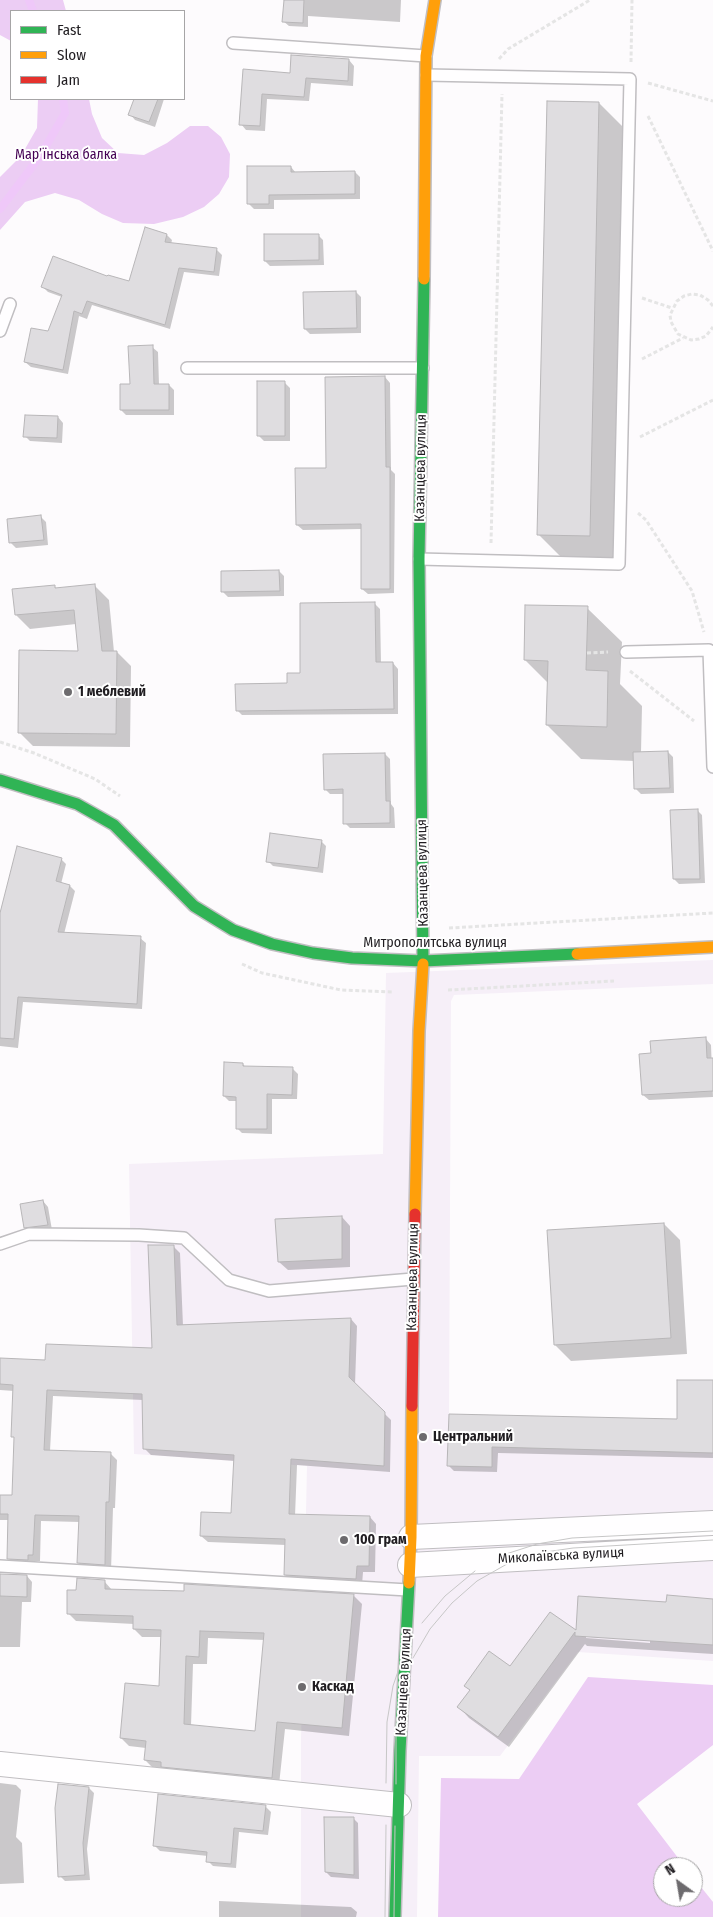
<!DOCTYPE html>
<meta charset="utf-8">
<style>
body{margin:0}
#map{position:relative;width:713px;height:1917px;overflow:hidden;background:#fdfbfd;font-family:"Fira Sans Condensed",sans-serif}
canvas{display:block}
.legend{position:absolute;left:10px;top:10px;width:175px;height:90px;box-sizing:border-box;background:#fff;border:1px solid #a6a5a6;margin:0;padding:6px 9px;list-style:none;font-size:15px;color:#201d21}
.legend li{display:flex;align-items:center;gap:10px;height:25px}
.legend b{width:25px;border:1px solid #a6a5a6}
.north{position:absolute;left:653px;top:1857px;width:50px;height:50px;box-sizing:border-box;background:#fff;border:1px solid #a6a5a6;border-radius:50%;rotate:328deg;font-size:14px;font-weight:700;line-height:20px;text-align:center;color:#201d21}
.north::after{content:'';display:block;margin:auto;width:18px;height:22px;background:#6d6b6e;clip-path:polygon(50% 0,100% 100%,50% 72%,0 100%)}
</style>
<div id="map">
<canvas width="713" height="1917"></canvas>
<ul class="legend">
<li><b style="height:6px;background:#30b455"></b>Fast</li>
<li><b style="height:6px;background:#ff9f0a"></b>Slow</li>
<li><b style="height:6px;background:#e5322d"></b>Jam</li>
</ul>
<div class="north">N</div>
</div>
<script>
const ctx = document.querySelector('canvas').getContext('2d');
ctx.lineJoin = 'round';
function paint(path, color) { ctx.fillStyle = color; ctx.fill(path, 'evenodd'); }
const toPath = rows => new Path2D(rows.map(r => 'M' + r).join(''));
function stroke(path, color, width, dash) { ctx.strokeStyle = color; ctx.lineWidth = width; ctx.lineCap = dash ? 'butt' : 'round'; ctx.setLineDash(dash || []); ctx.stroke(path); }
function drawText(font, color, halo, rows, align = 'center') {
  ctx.font = font + ' "Fira Sans Condensed",sans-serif'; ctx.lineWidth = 4; ctx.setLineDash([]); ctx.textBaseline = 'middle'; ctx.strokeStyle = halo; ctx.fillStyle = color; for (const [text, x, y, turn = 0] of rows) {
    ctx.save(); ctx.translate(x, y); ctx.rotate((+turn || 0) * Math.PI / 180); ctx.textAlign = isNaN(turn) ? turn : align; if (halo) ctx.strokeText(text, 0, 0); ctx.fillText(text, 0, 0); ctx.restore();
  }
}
paint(toPath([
 [713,960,713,984,454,995,451,1001,449,1414,713,1420,713,1661,578,1652,500,1756,419,1756,417,1917,301,1917,301,1739,307,1466,134,1454,129,1164,383,1154,386,973]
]), '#f6eff8');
paint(toPath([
 [0,0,63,0,66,11,11,11,11,41,0,35],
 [38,99,89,99,92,114,102,138,118,153,144,155,167,143,190,126,208,126,221,137,230,154,229,177,219,194,204,207,183,217,154,224,123,223,102,214,79,200,55,193,25,202,0,230,0,177,21,156,37,128],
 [588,1677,713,1685,713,1745,637,1804,685,1867,663,1867,663,1897,693,1897,693,1877,713,1902,713,1917,438,1917,441,1778,519,1779]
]), '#eccdf4');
paint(toPath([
 [285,0,401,0,400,22,308,16,308,27,289,26,283,21],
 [349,60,354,66,353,86,311,83,309,101,267,99,265,131,246,130,241,124,244,71,291,74],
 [135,99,164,99,155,127,135,120,130,114],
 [599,103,625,129,615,561,564,560,538,534],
 [291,167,296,173,355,172,360,177,360,199,274,200,274,209,254,209,248,203],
 [167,235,172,240,171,244,216,249,222,255,219,276,184,272,170,329,92,305,87,319,79,316,68,374,31,367,25,362,48,332,62,297,48,292,43,287,108,278,130,283],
 [318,235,323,240,324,265,270,266,265,261],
 [356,292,361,297,361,333,310,334,305,329],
 [152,347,158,352,159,385,169,385,174,390,174,415,126,415,121,410,131,386],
 [385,377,390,383,391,470,395,474,394,593,368,594,362,589,362,529,303,530,297,525,327,469],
 [284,382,290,388,290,441,264,441,259,436],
 [58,417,63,423,62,443,30,441,25,436],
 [41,517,46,522,48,545,16,548,10,542],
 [279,571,284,576,284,596,228,597,223,592],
 [95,586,109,600,114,652,117,652,131,666,130,747,33,746,19,732,79,652,76,624,30,629,16,615,55,587,57,589],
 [375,604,380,609,381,664,393,663,398,669,398,714,242,715,237,710,288,684,301,674],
 [587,608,622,642,620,684,642,706,641,753,668,752,673,757,674,793,641,794,636,789,635,761,581,759,547,725,548,683,525,660],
 [385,754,390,759,391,804,394,808,395,828,350,828,345,823,344,794,330,794,325,789],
 [697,810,702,815,705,883,679,884,674,879],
 [321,841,326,846,323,873,273,866,268,861],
 [61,859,66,864,61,884,70,886,75,891,64,934,140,938,146,943,142,1009,23,1002,18,1048,0,1046,0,918],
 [706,1039,711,1045,713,1097,649,1100,643,1095,652,1055],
 [243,1064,246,1068,292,1068,298,1074,297,1099,272,1099,272,1134,242,1133,237,1128,237,1101,229,1101,224,1096],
 [43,1201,48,1207,52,1230,30,1233,25,1227],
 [342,1217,350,1226,350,1267,288,1270,279,1262],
 [664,1224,680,1240,687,1354,571,1361,555,1345],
 [173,1246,180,1253,183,1326,351,1319,357,1326,355,1385,391,1420,390,1472,297,1465,295,1516,370,1517,376,1524,375,1572,363,1572,362,1585,292,1581,285,1575,286,1545,208,1542,201,1536,232,1514,235,1461,151,1455,145,1449,143,1400,53,1396,50,1451,110,1453,117,1460,115,1508,113,1508,111,1571,85,1569,78,1563,80,1522,41,1521,40,1561,34,1561,34,1566,15,1565,8,1558,9,1520,0,1520,0,1496,14,1496,16,1439,13,1436,14,1391,0,1390,0,1359,46,1361,153,1350],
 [713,1381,713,1458,498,1453,497,1472,454,1471,448,1465,450,1415,678,1421],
 [27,1576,32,1582,31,1602,22,1602,20,1647,0,1647,0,1577],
 [104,1581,112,1590,354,1596,362,1604,349,1736,285,1729,279,1785,170,1774,165,1769,153,1768,145,1760,146,1748,129,1746,121,1738,160,1688,162,1637,142,1637,134,1629,134,1624,76,1621,68,1613,78,1592],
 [208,1638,265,1640,256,1732,191,1726,193,1664,207,1664],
 [713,1600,713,1654,587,1646,585,1644,509,1747,469,1718,459,1707,471,1691,465,1686,510,1668,551,1614,577,1632,668,1604],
 [586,1636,650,1640,650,1643,586,1638],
 [0,1783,16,1785,21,1790,16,1837,22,1843,24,1883,0,1884],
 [89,1788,94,1793,87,1849,90,1880,65,1881,60,1876],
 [265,1806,271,1812,268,1835,239,1832,236,1868,213,1866,208,1861,208,1856,160,1851,154,1845],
 [353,1818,358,1823,359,1879,331,1877,326,1872],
 [219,1901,351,1907,357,1912,356,1917,219,1917]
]), '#0003');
stroke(toPath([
 [29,0,33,11],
 [0,209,41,155,65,113,63,99]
]), '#efc8f9', 8);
const building = toPath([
 [284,0,304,0,303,23,282,22,284,0],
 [291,55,349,59,348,81,306,78,304,97,262,94,260,126,239,125,243,69,290,73,291,55],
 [134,99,158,99,149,122,128,115,134,99],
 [547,101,599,102,590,536,537,535,547,101],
 [247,166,291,166,291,172,355,171,355,194,269,195,269,204,247,204,247,166],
 [145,227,167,234,165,242,217,248,214,272,179,268,165,325,87,301,82,314,74,311,63,370,24,362,31,328,48,331,62,295,41,287,53,256,107,276,108,275,129,281,145,227],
 [264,234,319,234,319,260,264,261,264,234],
 [356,291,357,328,304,329,303,292,356,291],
 [153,345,154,384,169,384,169,410,120,410,120,384,130,384,128,346,153,345],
 [385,376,386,467,390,467,390,589,361,589,361,524,296,525,295,468,326,468,325,377,385,376],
 [257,381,285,381,285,436,257,436,257,381],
 [25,415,58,416,57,438,23,437,25,415],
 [41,515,44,540,9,543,7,519,41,515],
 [279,570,280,591,221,592,221,571,279,570],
 [95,584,102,651,117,651,116,734,18,733,19,650,78,651,74,610,15,615,12,589,55,585,55,588,95,584],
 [375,602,376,662,393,662,394,709,236,711,235,684,287,683,287,673,300,673,300,603,375,602],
 [525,605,588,606,586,670,608,671,607,727,546,725,548,661,524,660,525,605],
 [668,751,670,788,634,789,633,752,668,751],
 [385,753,386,801,390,801,390,823,343,824,343,789,324,790,323,754,385,753],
 [698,809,700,879,673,879,670,810,698,809],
 [270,833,322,840,318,868,266,862,270,833],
 [17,846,62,858,56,881,70,885,58,932,141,936,137,1004,18,997,14,1039,0,1038,0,913,17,846],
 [706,1037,707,1058,713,1058,713,1091,642,1095,639,1054,651,1053,650,1041,706,1037],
 [224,1062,243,1063,243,1066,293,1067,292,1095,267,1094,267,1129,236,1129,236,1097,223,1096,224,1062],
 [43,1200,48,1225,24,1228,20,1204,43,1200],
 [342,1216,342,1259,278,1262,275,1219,342,1216],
 [664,1223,671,1338,554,1345,547,1230,664,1223],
 [148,1245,174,1245,177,1325,351,1318,349,1377,385,1412,384,1466,291,1459,289,1514,370,1516,369,1566,357,1566,356,1579,284,1575,285,1539,200,1536,201,1512,231,1513,234,1455,143,1449,142,1394,47,1390,44,1450,111,1452,109,1502,106,1502,105,1565,77,1563,79,1516,35,1515,33,1555,28,1555,28,1560,7,1559,8,1514,0,1514,0,1495,12,1495,14,1437,11,1437,13,1385,0,1384,0,1358,45,1360,46,1344,152,1348,148,1245],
 [677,1380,713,1380,713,1453,492,1447,492,1467,447,1466,449,1414,677,1419,677,1380],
 [0,1574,27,1575,27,1597,0,1596,0,1574],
 [77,1578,105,1580,105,1589,184,1591,184,1584,354,1594,342,1728,277,1722,272,1778,161,1767,161,1762,144,1760,146,1741,120,1738,125,1683,159,1686,161,1630,133,1629,133,1616,67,1614,67,1590,76,1590,77,1578],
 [200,1631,264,1633,255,1731,184,1724,186,1656,199,1657,200,1631],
 [667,1595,713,1599,713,1645,575,1636,575,1632,498,1737,457,1707,470,1690,464,1686,489,1651,510,1666,550,1612,576,1630,578,1596,666,1602,667,1595],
 [58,1784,89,1787,83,1843,85,1875,58,1877,55,1808,58,1784],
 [158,1794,266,1805,263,1831,234,1828,231,1864,206,1862,207,1852,153,1846,158,1794],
 [324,1817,354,1817,354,1875,325,1872,324,1817]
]);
paint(building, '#dfdde0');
stroke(building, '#b8b6b8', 1);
const lane = toPath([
 [233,43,426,56],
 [0,331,10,304],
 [187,368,423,368],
 [419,559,619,564,630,79,426,75],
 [626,652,709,650,713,767],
 [0,1244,29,1234,139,1235,184,1238,229,1280,269,1291,413,1279],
 [0,1566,408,1590]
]);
const street = toPath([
 [411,1537,713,1523],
 [410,1565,713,1548],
 [0,1764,399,1805]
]);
const fast = toPath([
 [0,780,77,804,114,825,194,906,233,930,272,944,313,953,352,958,423,961,577,954],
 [423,964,419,559,424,279],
 [395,1917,400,1751,409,1583]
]);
const slow = toPath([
 [424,279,426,56,435,0],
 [577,954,713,947],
 [415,1214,419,1031,423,964],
 [409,1583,411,1537,412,1406]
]);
const jam = toPath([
 [412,1406,415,1214]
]);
stroke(lane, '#c0bec1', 14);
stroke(street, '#c0bec1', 26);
stroke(fast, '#c0bec1', 14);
stroke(slow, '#c0bec1', 14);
stroke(jam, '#c0bec1', 14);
stroke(toPath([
 [499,59,508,49,590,0],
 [631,62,632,0],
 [648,83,713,101],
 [648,116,713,251],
 [642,298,672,308],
 [713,306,708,300,700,295,692,294,684,296,677,301,670,315,671,322,678,334,691,340,699,339,706,336,713,327],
 [642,359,683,338],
 [640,437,713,400],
 [638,513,646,520,692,591,704,632],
 [491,543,502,94],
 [587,653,608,652],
 [630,671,694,721],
 [0,742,34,753,95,779,120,796],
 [449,928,713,913],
 [242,964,262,973,341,990,394,992],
 [448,990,614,981]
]), '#e5e5e5', 3, [4, 2.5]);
stroke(lane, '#fffeff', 11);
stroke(street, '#fffeff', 24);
stroke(fast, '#30b455', 11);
stroke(slow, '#ff9f0a', 11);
stroke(jam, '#e5322d', 11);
stroke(toPath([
 [539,1553,573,1548,713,1540],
 [503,1555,537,1544,572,1538,713,1531],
 [422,1623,445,1596,475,1571],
 [413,1658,430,1629,452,1603,477,1581,507,1564],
 [386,1783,387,1722,393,1686,404,1654],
 [396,1784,396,1724,403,1686],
 [385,1917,386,1825],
 [394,1917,395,1826]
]), '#c7c7c7', 1);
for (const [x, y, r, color] of [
 [68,692,5,"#6d6b6e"],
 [423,1437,5,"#6d6b6e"],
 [344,1540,5,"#6d6b6e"],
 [302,1687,5,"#6d6b6e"]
]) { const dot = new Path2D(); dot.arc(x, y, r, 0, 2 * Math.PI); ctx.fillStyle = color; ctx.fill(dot); stroke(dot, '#fff', 2); }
drawText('14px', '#440053', '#fff', [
 ["Мар’їнська балка",66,155]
]);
drawText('14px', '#201d21', '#fff', [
 ["Казанцева вулиця",421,468,-89],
 ["Казанцева вулиця",423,873,-91],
 ["Митрополитська вулиця",435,943],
 ["Казанцева вулиця",413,1277,-89],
 ["Миколаївська вулиця",561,1556,-3],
 ["Казанцева вулиця",404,1682,-87]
]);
drawText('bold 14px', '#201d21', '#fff', [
 ["1 меблевий",78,692],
 ["Центральний",433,1437],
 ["100 грам",354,1540],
 ["Каскад",312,1687]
], 'left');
</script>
